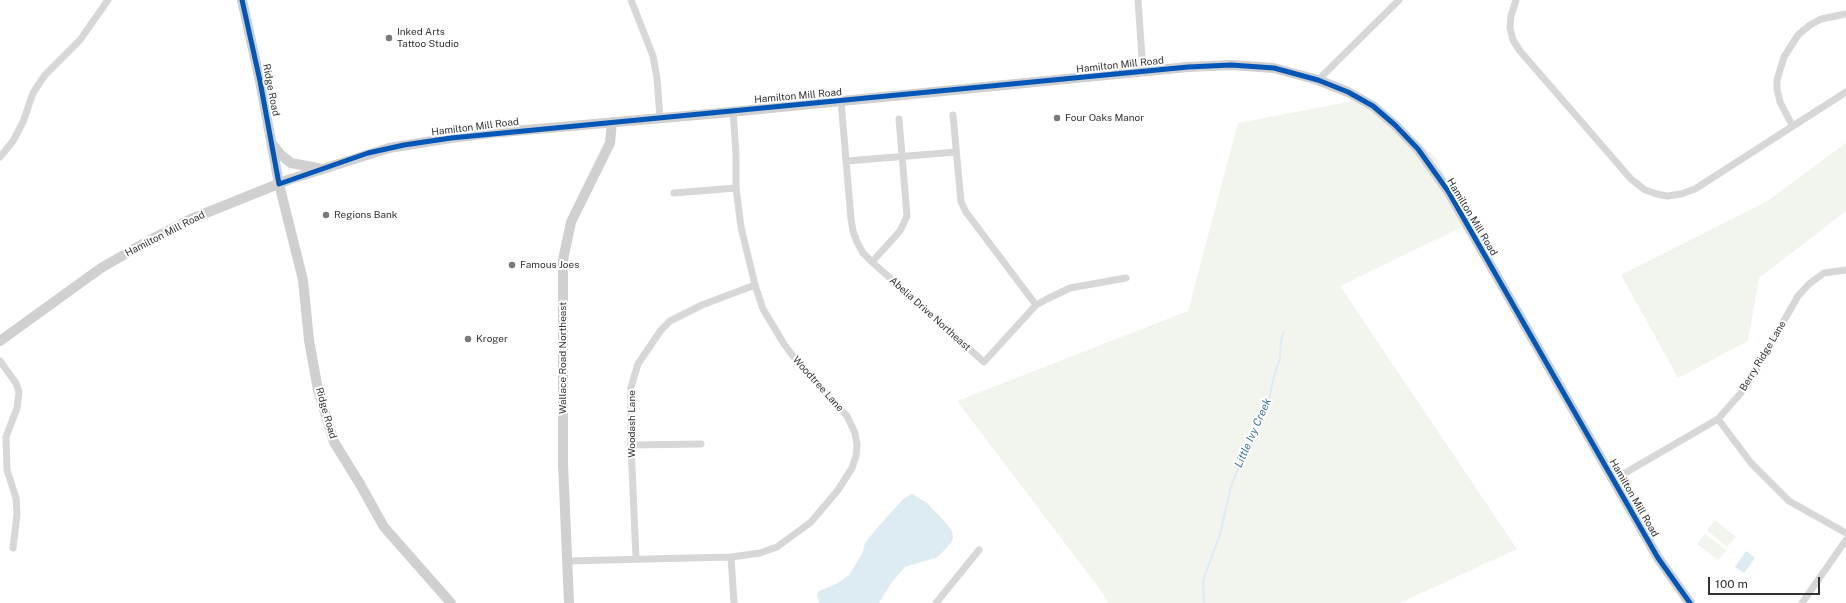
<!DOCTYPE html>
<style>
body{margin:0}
#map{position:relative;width:1846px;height:603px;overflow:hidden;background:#fff;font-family:"Public Sans",sans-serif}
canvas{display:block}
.scale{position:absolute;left:1708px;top:577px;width:112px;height:18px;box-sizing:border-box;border:2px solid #333;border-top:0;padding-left:5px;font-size:12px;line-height:14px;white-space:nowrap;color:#333;-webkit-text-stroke:3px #fff;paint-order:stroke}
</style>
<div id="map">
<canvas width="1846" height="603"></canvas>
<div class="scale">100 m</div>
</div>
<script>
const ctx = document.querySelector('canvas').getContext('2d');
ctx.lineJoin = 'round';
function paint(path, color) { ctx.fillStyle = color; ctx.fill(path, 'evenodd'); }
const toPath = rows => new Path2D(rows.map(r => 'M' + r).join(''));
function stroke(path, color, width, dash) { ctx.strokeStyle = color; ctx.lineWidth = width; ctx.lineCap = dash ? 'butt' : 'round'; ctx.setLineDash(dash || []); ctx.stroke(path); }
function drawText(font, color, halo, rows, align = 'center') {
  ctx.font = font + ' "Public Sans",sans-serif'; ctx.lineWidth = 4; ctx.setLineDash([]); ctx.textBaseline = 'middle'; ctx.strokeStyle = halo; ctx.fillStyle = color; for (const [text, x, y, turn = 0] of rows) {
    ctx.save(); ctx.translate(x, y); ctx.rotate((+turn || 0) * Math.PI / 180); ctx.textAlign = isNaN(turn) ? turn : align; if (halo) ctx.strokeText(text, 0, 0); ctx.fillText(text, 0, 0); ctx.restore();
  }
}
paint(toPath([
 [1369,98,1436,158,1468,224,1340,286,1517,549,1400,603,1108,603,1099,588,957,401,1188,311,1238,123],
 [1846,143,1846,211,1759,278,1748,341,1678,378,1621,275,1766,202],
 [1715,520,1736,537,1727,547,1707,530],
 [1705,534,1726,550,1718,560,1697,544]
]), '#f1f5ed');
paint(toPath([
 [912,494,927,503,947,524,952,531,953,538,951,543,938,557,905,567,892,582,879,603,819,603,817,594,819,591,838,583,849,575,862,554,865,543,878,527,903,499],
 [1746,551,1755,558,1744,573,1735,567]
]), '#ddebf3');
stroke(toPath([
 [1204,603,1203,580,1220,535,1231,486,1249,442,1261,422,1268,405,1273,380,1280,358,1281,341,1284,332]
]), '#ddebf3', 2);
stroke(toPath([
 [631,0,653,56,657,78,660,118],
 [1138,0,1143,72],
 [1516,0,1511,16,1510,28,1513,40,1520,51,1631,179,1645,190,1657,194,1667,196,1681,194,1695,189,1846,92],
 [1318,80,1399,0],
 [841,101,851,219,853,231,857,242,863,253,872,262,984,362,1036,305,1047,299,1070,288,1126,278],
 [953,115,961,202,966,212,1036,305],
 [1792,125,1780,102,1777,89,1777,80,1784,57,1798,35,1810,25,1821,19,1846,14],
 [0,157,13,141,23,122,33,93,45,75,80,40,108,0],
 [847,161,956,152],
 [674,193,736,188],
 [872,262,900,231,907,216,899,119],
 [0,361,16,383,19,392,17,408,6,437,7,470,16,498,17,514,13,548],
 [1718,419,1751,463,1789,501,1846,533],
 [631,445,701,444],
 [1613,480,1718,419,1747,386,1798,296,1809,284,1824,273,1846,270],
 [731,557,734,603],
 [636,558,631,445,631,387,638,364,661,330,670,321,702,305,755,285],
 [567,561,731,557,760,553,777,547,811,522,838,490,852,468,856,456,857,445,855,433,847,416,796,360,784,344,763,309,755,285,741,227,736,188,736,154,733,111],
 [936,603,979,550],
 [1802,603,1846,540]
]), '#d7d7d7', 7);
stroke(toPath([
 [242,0,260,81,279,184,303,280,309,340,318,390,334,442,360,484,384,527,451,603],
 [274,146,281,155,291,163,318,168],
 [0,341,101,268,148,241,191,219,288,180,389,148,451,138,491,133,720,113,1188,67,1231,65,1274,68,1318,80,1348,92,1373,106,1395,125,1418,149,1448,191,1658,558,1690,603],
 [569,603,563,464,563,260,571,222,610,143,612,122]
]), '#d0d0d0', 10);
stroke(toPath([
 [242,0,260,81,279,184,368,153,404,145,451,138,1188,67,1231,65,1274,68,1318,80,1348,92,1373,106,1395,125,1418,149,1448,191,1658,558,1690,603]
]), '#0057b8', 5);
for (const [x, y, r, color] of [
 [389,38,4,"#7a7a7a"],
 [1057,118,4,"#7a7a7a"],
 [326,215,4,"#7a7a7a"],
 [512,265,4,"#7a7a7a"],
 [468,339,4,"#7a7a7a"]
]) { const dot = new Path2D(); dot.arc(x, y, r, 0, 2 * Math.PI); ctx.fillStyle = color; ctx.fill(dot); stroke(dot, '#fff', 1.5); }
drawText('10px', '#333', '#fff', [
 ["Inked Arts",397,32],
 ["Tattoo Studio",397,44],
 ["Four Oaks Manor",1065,118],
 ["Regions Bank",334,215],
 ["Famous Joes",520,265],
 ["Kroger",476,339]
], 'left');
drawText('10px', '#333', '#fff', [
 ["Hamilton Mill Road",1120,65,-6],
 ["Ridge Road",271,90,79],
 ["Hamilton Mill Road",798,96,-5],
 ["Hamilton Mill Road",475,127,-7],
 ["Hamilton Mill Road",1472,217,59],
 ["Hamilton Mill Road",165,234,-27],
 ["Abelia Drive Northeast",930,314,42],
 ["Berry Ridge Lane",1763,356,-59],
 ["Wallace Road Northeast",563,358,-90],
 ["Woodtree Lane",818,384,48],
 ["Ridge Road",326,413,74],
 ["Woodash Lane",632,424,-90],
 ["Hamilton Mill Road",1634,498,60]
]);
drawText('italic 11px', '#3f7597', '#fff', [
 ["Little Ivy Creek",1253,433,-66]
]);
</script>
